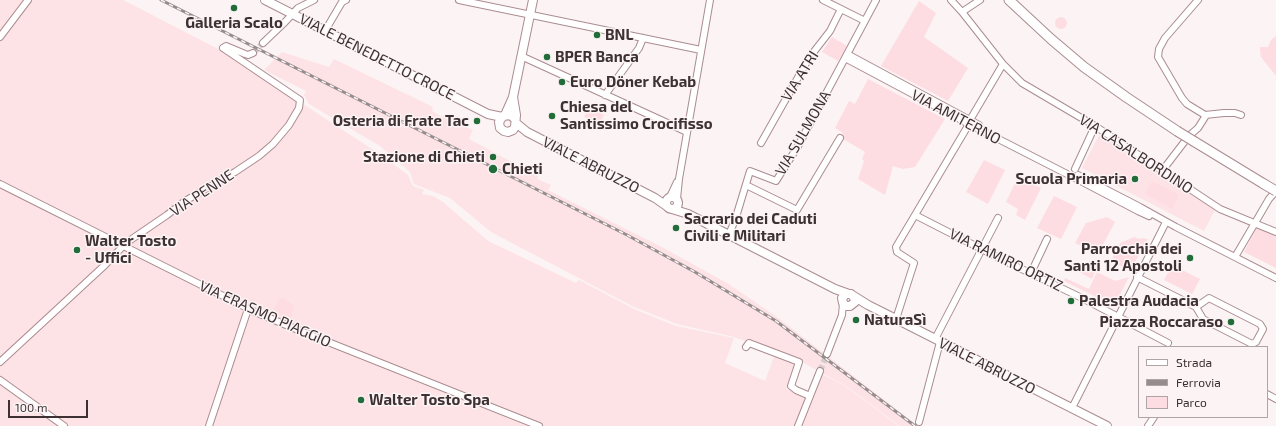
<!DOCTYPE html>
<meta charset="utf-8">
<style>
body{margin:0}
#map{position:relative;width:1276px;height:426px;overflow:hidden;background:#fbf3f4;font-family:"Exo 2",sans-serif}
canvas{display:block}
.legend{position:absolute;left:1138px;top:346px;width:130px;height:72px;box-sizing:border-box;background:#fbf3f4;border:1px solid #afa5a7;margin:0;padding:5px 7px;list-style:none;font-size:12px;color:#3e3133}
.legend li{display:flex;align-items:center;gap:8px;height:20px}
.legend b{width:20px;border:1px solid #afa5a7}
.scale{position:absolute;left:8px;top:400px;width:80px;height:18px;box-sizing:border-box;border:2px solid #3e3133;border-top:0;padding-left:5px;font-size:12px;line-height:14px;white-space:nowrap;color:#3e3133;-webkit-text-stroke:3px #fbf3f4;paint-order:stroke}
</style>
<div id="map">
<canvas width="1276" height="426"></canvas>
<ul class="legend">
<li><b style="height:5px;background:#fff"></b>Strada</li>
<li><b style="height:5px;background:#968b8d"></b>Ferrovia</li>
<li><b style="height:11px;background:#fedde2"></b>Parco</li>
</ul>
<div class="scale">100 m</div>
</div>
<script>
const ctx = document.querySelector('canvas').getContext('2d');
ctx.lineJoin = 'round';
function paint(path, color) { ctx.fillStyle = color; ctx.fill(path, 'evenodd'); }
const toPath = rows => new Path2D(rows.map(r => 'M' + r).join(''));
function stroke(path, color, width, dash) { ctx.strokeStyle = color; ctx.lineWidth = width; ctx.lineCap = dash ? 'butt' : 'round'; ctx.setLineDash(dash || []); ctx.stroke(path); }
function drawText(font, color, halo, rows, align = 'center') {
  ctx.font = font + ' "Exo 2",sans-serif'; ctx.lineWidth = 3; ctx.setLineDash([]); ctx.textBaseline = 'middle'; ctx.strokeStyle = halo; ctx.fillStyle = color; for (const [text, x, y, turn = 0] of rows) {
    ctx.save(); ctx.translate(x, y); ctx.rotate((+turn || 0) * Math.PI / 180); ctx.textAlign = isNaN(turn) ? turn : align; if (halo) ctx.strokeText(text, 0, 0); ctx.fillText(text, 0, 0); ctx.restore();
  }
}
paint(toPath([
 [0,0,123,0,222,51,381,155,408,175,413,186,424,190,422,194,433,196,443,202,488,241,576,283,579,280,634,309,676,326,734,338,725,363,765,381,775,354,796,364,786,389,812,400,822,374,845,386,899,426,0,426],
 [282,52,329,67,334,59,433,107,432,111,442,117,445,114,458,121,457,123,473,130,469,139,538,176,537,179,551,185,548,190,660,246,727,283,777,317,918,426,900,426,846,386,798,360,734,337,677,324,634,307,491,232,450,198,414,184,410,172,380,146,309,104,304,95,306,91,264,70],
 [1099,135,1215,210,1204,231,1082,168]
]), '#fde3e6');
paint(toPath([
 [919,1,936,13,924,37,968,68,948,101,881,66],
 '1055 23a6 6 0 1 1 12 0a6 6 0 1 1-12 0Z',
 [1276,36,1276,76,1261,57,1260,51,1260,47,1268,47,1271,40],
 [832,37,847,46,838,61,822,52],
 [868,79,945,119,915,167,903,169,893,166,885,195,858,179,864,161,862,159,865,152,840,137,843,133,835,128,849,101,855,104],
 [589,107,604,115,599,125,584,117],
 [984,160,1005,170,988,204,966,192],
 [1018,177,1041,188,1025,220,1016,215,1018,209,1006,202],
 [1152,181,1179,195,1172,209,1145,194],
 [1054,196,1077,207,1061,239,1037,228],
 [1107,217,1115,222,1098,254,1075,243,1086,223],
 [1257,227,1276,236,1276,268,1244,252],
 [1134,237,1140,239,1142,238,1148,239,1130,271,1111,261,1120,243],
 [1077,263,1095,272,1092,279,1074,269],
 [1172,265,1200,279,1192,294,1164,280],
 [1097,272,1115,281,1129,277,1114,306,1064,281,1065,278,1089,289],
 [283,297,294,306,291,318,273,312,279,298,282,299]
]), '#fedde2');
stroke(toPath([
 [253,53,263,43],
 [820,371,827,354]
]), '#d5cccd', 6, [6, 3]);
const minor = toPath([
 [459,0,701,50],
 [823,0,865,21],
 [951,0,962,12,1003,64,970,120],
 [1198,0,1165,38,1159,49,1158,57,1182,98,1187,104,1205,115],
 [962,12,980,0],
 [325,31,342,2,346,0],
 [0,37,28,0],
 [263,43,285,22,298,8,314,0],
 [223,48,226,46,245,54,248,55,253,53],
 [847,54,979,125],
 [521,56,687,132],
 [845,58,969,124,1067,174],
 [1003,64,1022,83,1095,126,1220,209,1276,232],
 [605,95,639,48,643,38],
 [1190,135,1198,128,1205,117,1205,115,1224,113,1235,113,1241,115],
 [761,143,809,58,830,31,841,9],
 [1075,169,1095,126],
 [1162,171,1185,141],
 [1078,175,1140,207,1176,227,1276,278],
 [1075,178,1138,211,1149,216],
 [0,184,255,312,298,330,539,426],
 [746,185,797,210,840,138],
 [670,197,677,182],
 [677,199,679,179,710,0],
 [915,215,1005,261,1084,299,1168,343],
 [729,235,736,217,750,171,776,181,798,146,876,0],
 [1235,257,1269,199,1276,191],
 [1031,273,1047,239],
 [1137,277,1196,307,1203,319,1252,344,1256,342,1263,329,1260,324,1209,298,1196,307],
 [896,319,914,263,897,252,896,247,969,124],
 [935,339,998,218],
 [746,347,749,343,799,362,791,386,796,390,810,396],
 [827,354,842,315,843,303],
 [0,362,105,265,126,243,167,215,185,201,235,172,259,156,273,144,289,125,299,108,300,100,223,48],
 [0,380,64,426],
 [1267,394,1276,399],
 [1072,408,1166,222],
 [919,422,940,342],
 [209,426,248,309],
 [798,426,820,371],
 [1148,426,1154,417]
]);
const major = toPath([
 [265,0,488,114,502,117],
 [513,97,516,115,515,127,513,130,508,132,504,131,500,128,499,122,503,116,510,115,515,119],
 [505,115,513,97,533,0],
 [516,123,527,132,655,198,668,207],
 '666 203a6 6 0 1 1 12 0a6 6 0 1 1-12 0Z',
 [672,209,688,214,835,289,849,294],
 [852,295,855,299,855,302,850,306,846,306,843,303,842,298,846,294,851,294,852,295,868,305,896,319,1107,426]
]);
const highway = toPath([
 [1009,0,1051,39,1084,67,1126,97,1177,131],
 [1195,142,1264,184]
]);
stroke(minor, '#ab8c90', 8);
stroke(major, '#ab8c90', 10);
stroke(highway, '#ab8c90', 11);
stroke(minor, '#fff', 6);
stroke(major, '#fff', 8);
stroke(highway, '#fff', 9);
const rail = toPath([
 [161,0,627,235,695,272,776,321,915,426]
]);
stroke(rail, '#968b8d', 3);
stroke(rail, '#fbf3f4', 1.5, [4.5]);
const highwayBridge = toPath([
 [1177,131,1195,142],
 [1264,184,1276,191]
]);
stroke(highwayBridge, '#ab8c90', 11, []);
stroke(highwayBridge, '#fff', 9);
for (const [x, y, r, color] of [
 [234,8,4,"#226c39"],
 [597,35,4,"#226c39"],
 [547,57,4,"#226c39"],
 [562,82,4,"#226c39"],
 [552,116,4,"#226c39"],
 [477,121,4,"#226c39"],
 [493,157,4,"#226c39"],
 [493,169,5,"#226c39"],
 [1135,179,4,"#226c39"],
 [676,228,4,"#226c39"],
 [77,250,4,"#226c39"],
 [1190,258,4,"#226c39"],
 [1071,301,4,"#226c39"],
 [856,320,4,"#226c39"],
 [1231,322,4,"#226c39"],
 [361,400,4,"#226c39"]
]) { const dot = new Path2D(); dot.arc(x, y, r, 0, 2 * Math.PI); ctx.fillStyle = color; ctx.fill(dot); stroke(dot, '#fbf3f4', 1.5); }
drawText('bold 15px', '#3e3133', '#fbf3f4', [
 ["Galleria Scalo",234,23,"center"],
 ["BNL",605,35],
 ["BPER Banca",555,57],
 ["Euro Döner Kebab",570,82],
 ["Chiesa del",560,107],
 ["Santissimo Crocifisso",560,124],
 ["Osteria di Frate Tac",469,121,"right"],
 ["Stazione di Chieti",485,157,"right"],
 ["Chieti",502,169],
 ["Scuola Primaria",1127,179,"right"],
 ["Sacrario dei Caduti",684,219],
 ["Civili e Militari",684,236],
 ["Walter Tosto",85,241],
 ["- Uffici",85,258],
 ["Parrocchia dei",1182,249,"right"],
 ["Santi 12 Apostoli",1182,266,"right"],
 ["Palestra Audacia",1079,301],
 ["NaturaSì",864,320],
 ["Piazza Roccaraso",1223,322,"right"],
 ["Walter Tosto Spa",369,400]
], 'left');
drawText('15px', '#3e3133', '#fbf3f4', [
 ["VIALE BENEDETTO CROCE",377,57,27],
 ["VIA ATRI",800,76,-58],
 ["VIA AMITERNO",956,117,28],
 ["VIA SULMONA",803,133,-60],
 ["VIA CASALBORDINO",1136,154,33],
 ["VIALE ABRUZZO",591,165,27],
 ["VIA PENNE",202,193,-33],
 ["VIA RAMIRO ORTIZ",1006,260,26],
 ["VIA ERASMO PIAGGIO",265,314,24],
 ["VIALE ABRUZZO",987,366,27]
]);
</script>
